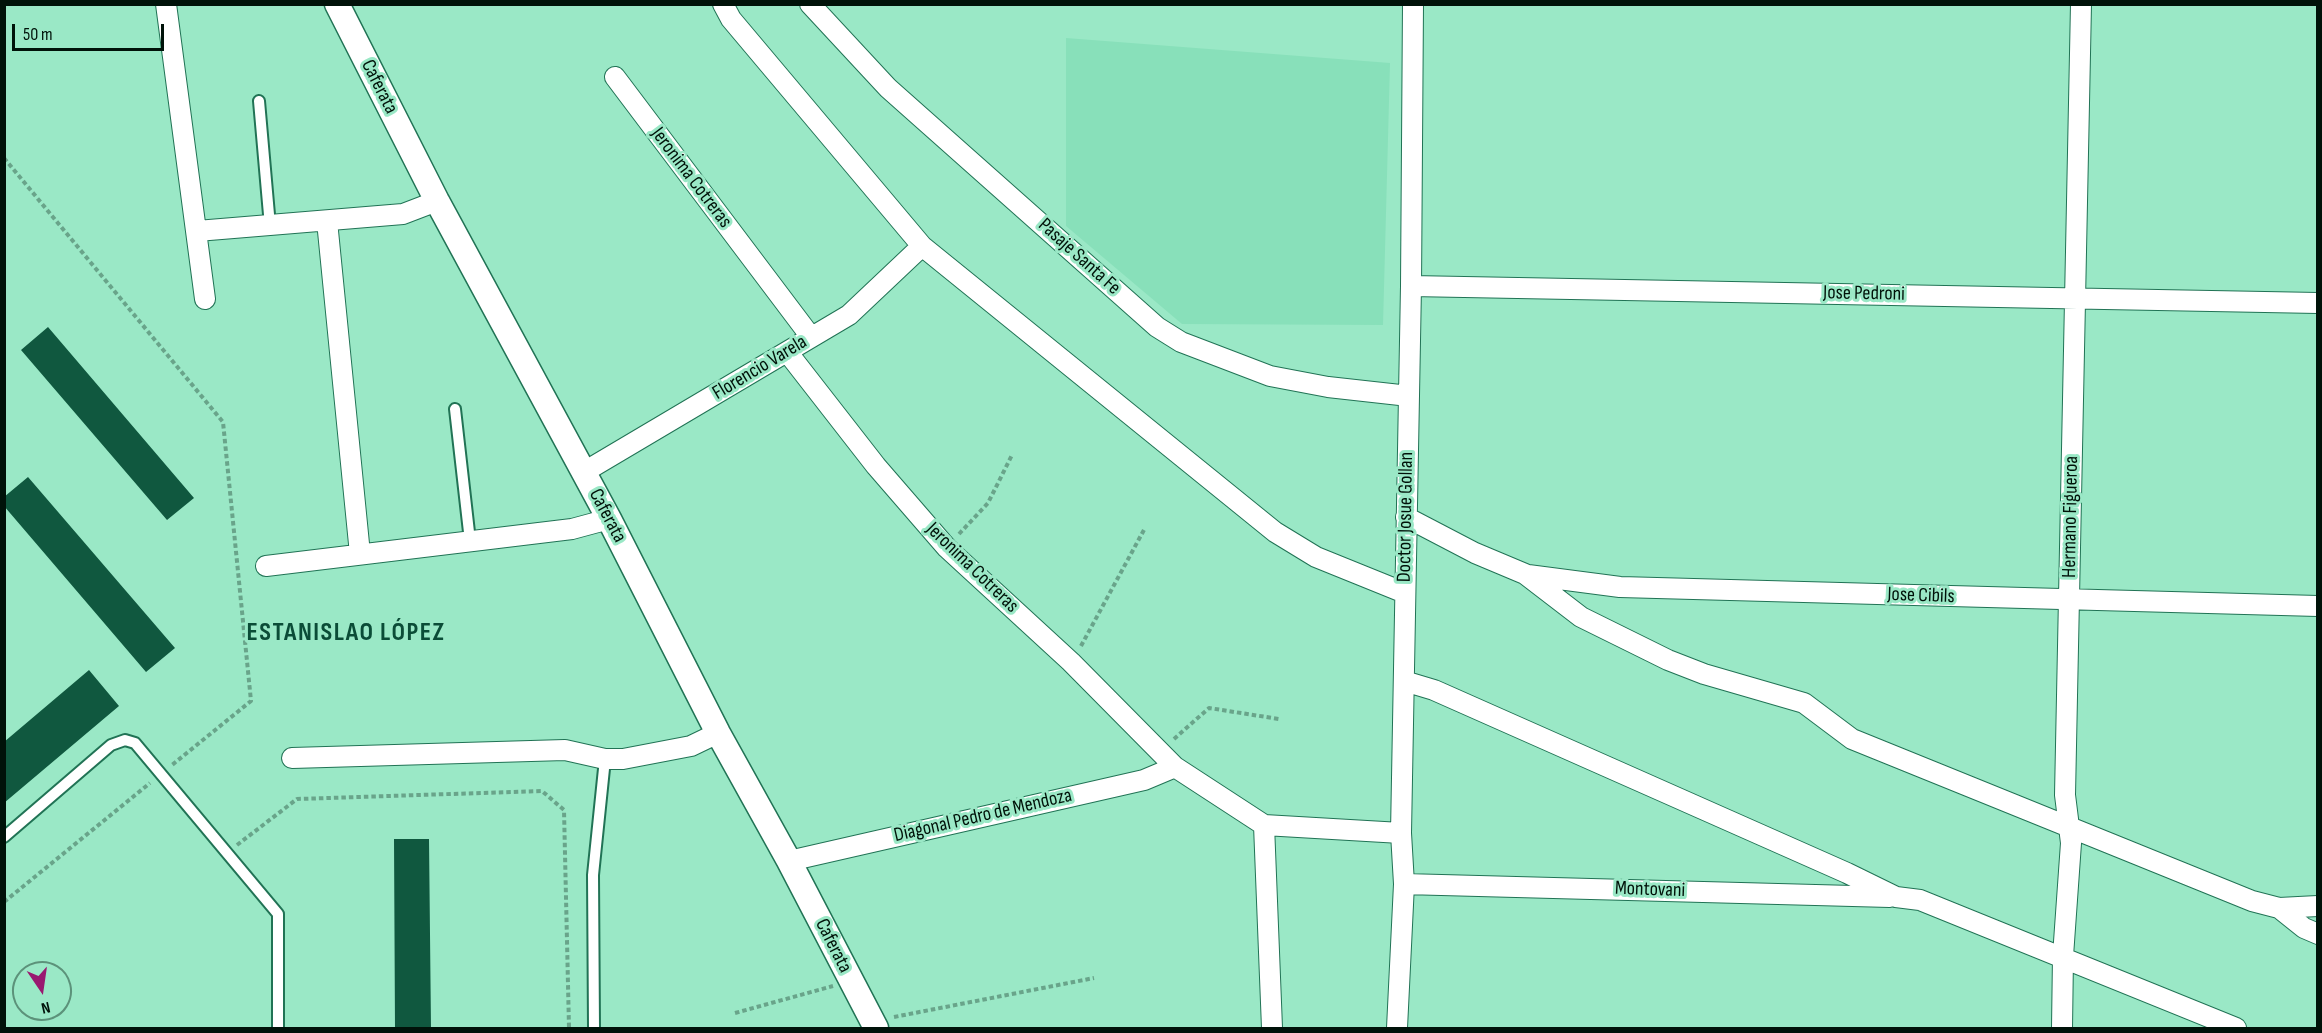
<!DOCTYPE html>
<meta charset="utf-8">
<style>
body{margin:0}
#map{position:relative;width:2322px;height:1033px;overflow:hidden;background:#9ae8c6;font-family:"Sofia Sans Condensed",sans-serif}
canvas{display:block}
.frame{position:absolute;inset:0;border:6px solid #001209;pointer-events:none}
.north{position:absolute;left:12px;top:961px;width:60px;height:60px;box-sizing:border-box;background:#9ae8c6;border:2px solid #5c927a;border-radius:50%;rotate:167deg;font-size:16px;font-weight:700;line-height:24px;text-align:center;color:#001209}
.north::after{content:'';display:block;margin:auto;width:21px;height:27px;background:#991970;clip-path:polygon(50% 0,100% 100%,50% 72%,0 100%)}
.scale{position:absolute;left:12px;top:24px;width:152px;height:27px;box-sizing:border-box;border:3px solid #001209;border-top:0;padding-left:8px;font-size:18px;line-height:21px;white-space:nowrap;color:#001209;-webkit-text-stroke:4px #9ae8c6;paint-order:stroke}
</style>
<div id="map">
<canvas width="2322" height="1033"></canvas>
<div class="frame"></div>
<div class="north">N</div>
<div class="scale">50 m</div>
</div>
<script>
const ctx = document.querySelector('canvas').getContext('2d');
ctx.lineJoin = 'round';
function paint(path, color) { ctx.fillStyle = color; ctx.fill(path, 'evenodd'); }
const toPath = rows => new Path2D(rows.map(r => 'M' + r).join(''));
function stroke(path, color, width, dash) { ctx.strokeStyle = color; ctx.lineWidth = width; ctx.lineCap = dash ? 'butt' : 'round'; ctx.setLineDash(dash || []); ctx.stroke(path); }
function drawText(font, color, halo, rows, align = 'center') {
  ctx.font = font + ' "Sofia Sans Condensed",sans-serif'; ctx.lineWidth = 6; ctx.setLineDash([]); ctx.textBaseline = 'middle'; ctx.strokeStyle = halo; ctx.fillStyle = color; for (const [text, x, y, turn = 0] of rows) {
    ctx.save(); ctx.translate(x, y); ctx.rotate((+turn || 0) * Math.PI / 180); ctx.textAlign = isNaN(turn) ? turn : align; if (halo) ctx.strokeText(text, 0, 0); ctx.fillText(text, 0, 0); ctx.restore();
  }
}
paint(toPath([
 [1066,38,1390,63,1383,325,1182,324,1066,226]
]), '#88e0ba');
paint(toPath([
 [48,327,194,498,167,520,21,350],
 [28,477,175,648,146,672,4,506,4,497],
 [89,670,119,706,4,803,4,742],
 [394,839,429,839,431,1029,395,1029]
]), '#10583f');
const service = toPath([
 [259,101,270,226],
 [455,409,470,541],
 [4,837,111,745,125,740,135,743,278,914,278,1028],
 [594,1028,593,875,605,759]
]);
const minor = toPath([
 [166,4,205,299],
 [723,4,731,19,922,246,1275,532,1316,557,1405,593],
 [810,4,888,88,1157,327,1181,342,1270,376,1328,387,1409,396],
 [615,77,811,337],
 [327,221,360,554],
 [197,231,403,214,437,201],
 [1411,286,2318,303],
 [788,353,876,466,947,548,1071,662,1175,767,1264,825,1401,833],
 [584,472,849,315,922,246],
 [1406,517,1475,553,1525,574,1581,617,1668,660,1704,674,1804,703,1852,739,2252,901,2279,908,2304,928,2318,934],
 [266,566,572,529,609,519],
 [1528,575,1620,587,2318,606],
 [1404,681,1434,690,1847,873,1896,897,1920,900,2236,1028],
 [292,758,565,750,605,759,623,759,691,746,718,733],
 [1264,825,1272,1028],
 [789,861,1144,780,1175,767],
 [1404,884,1890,897],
 [2279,908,2318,906],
 [1397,1028,1404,884,1401,833,1411,286,1413,4],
 [2062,1028,2063,956,2071,843,2065,795,2081,4]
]);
const tertiary = toPath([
 [337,4,437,201,609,519,718,733,789,861,876,1028]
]);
stroke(service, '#217355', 14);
stroke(minor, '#217355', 22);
stroke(tertiary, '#217355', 27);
stroke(toPath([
 [4,158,223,422,251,701,172,765],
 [959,534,988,503,1012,455],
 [1081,646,1145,528],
 [1174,739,1209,708,1279,719],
 [237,845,297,799,542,791,564,810,569,1028],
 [4,902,150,783],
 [735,1013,833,986],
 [894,1017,1094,978]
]), '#69a48a', 4, [4.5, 3]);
stroke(service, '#fff', 10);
stroke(minor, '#fff', 20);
stroke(tertiary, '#fff', 24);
drawText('20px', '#001209', '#9ae8c6', [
 ["Caferata",379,87,63],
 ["Jeronima Cotreras",691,178,53],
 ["Pasaje Santa Fe",1079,257,42],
 ["Jose Pedroni",1864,294,1],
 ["Florencio Varela",760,368,-31],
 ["Caferata",607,516,62],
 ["Doctor Josue Gollan",1406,517,-89],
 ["Hermano Figueroa",2071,517,-89],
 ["Jeronima Cotreras",972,568,44],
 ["Jose Cibils",1921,596,2],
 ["Diagonal Pedro de Mendoza",983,816,-13],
 ["Montovani",1650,890,2],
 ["Caferata",833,946,63]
]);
ctx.letterSpacing = '1.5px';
drawText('bold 26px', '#0b4c37', '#9ae8c6', [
 ["ESTANISLAO LÓPEZ",346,633]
]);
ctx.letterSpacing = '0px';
</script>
